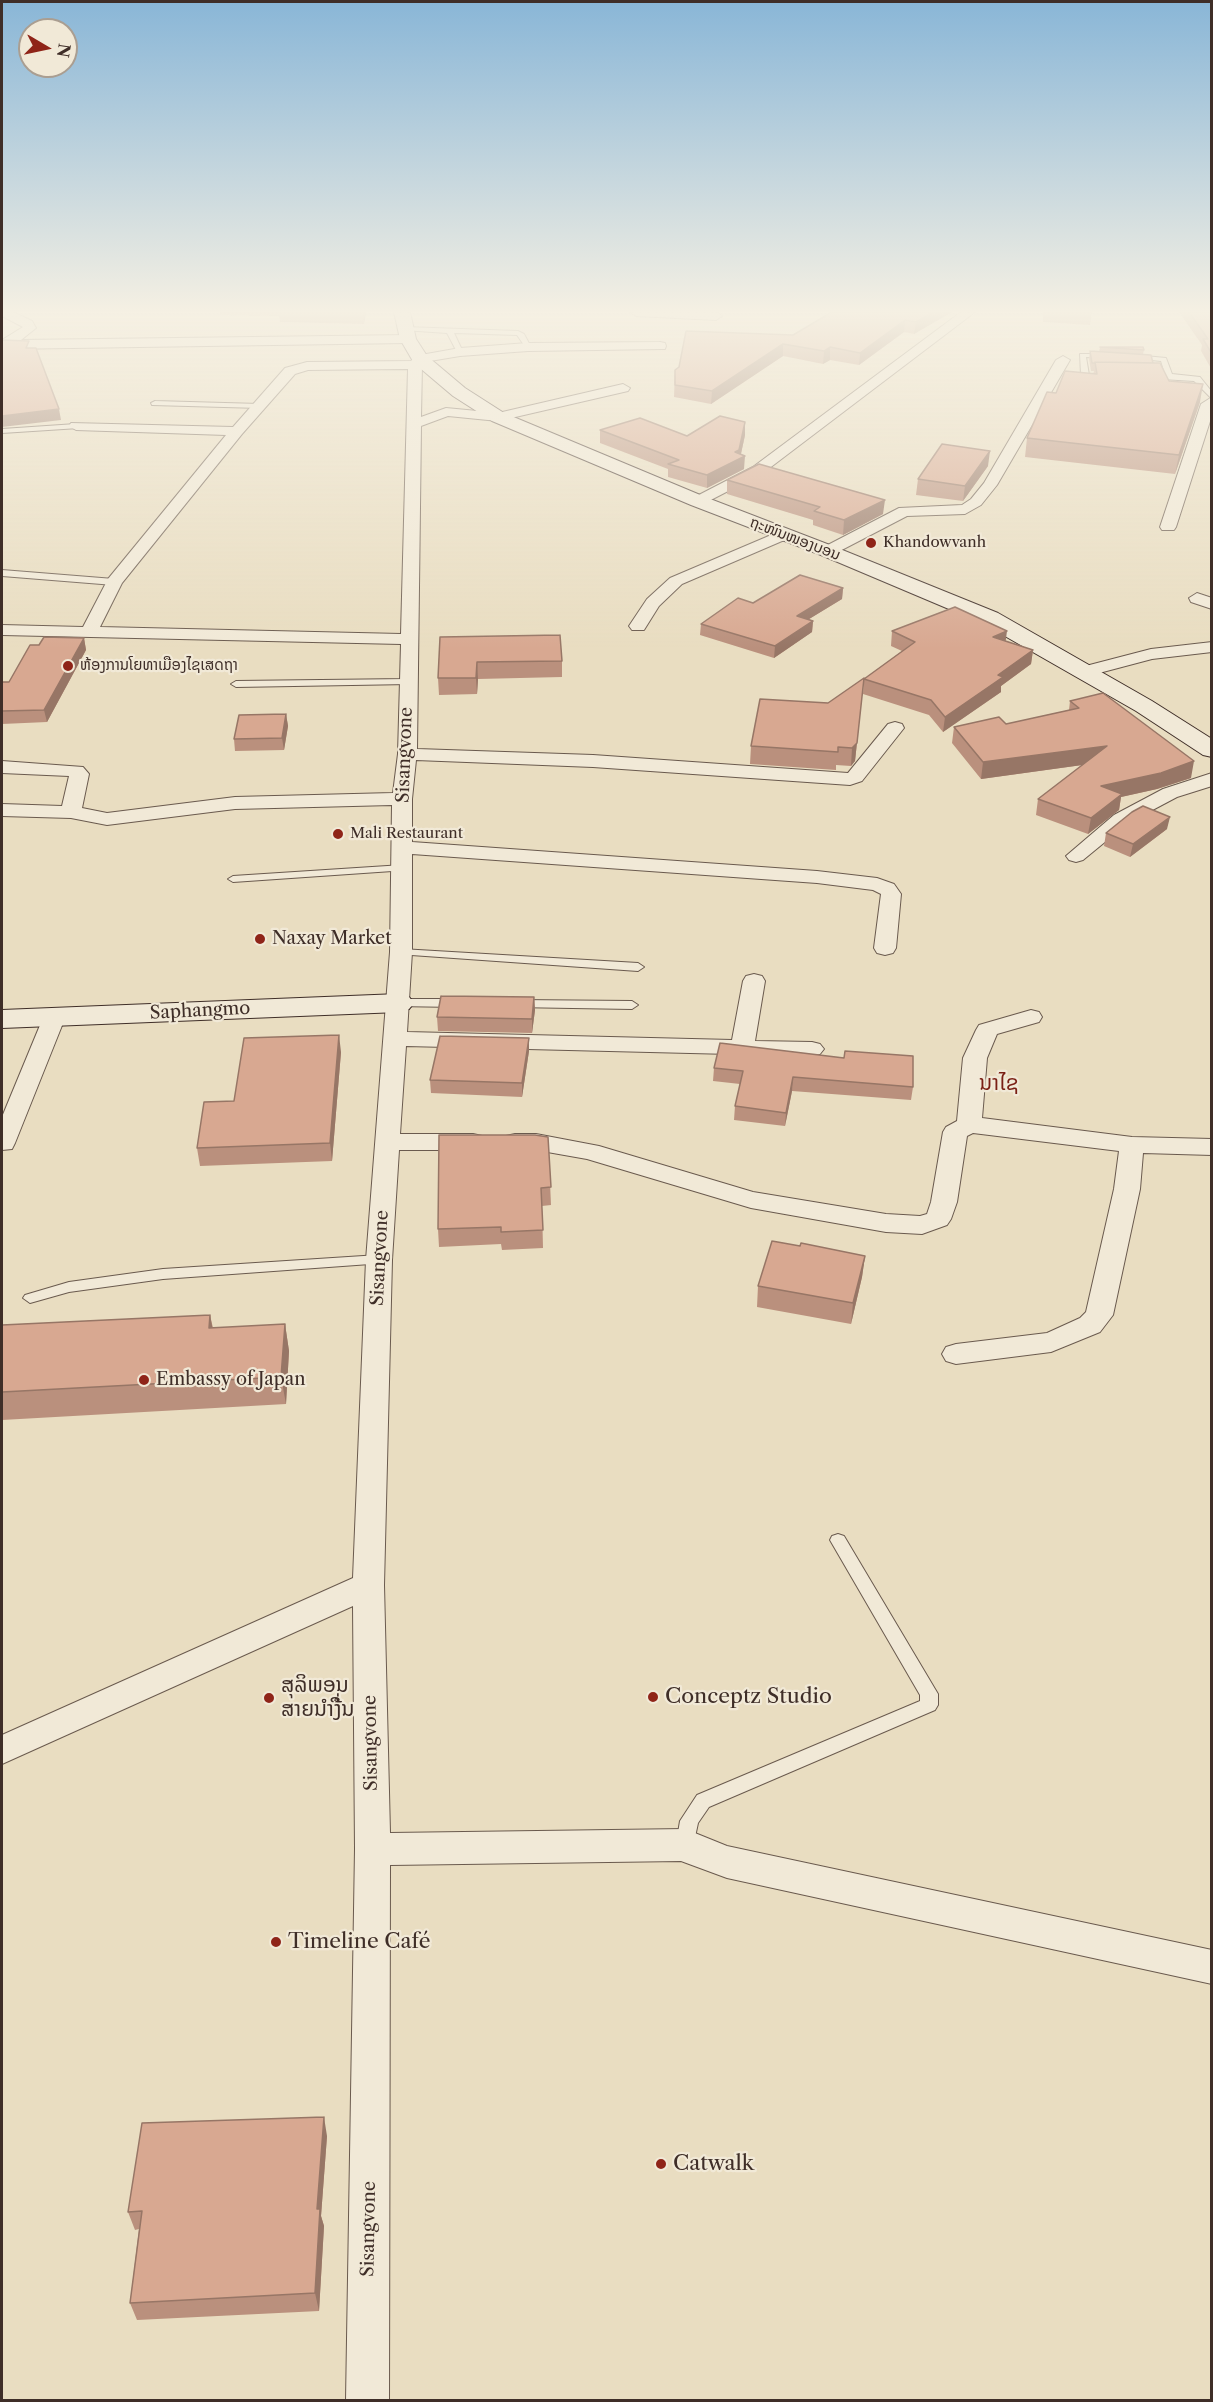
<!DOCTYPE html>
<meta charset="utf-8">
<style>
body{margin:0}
#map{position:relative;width:1213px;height:2402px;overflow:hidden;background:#e9ddc1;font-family:"Libre Caslon Text",serif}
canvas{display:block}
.frame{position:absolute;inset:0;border:3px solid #3f2e28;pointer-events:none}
.north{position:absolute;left:18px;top:18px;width:60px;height:60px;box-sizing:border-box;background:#f1e9d7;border:2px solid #aa9e91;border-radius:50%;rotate:99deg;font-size:16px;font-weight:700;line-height:24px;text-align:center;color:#3f2e28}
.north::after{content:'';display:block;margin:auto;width:21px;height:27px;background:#8f2418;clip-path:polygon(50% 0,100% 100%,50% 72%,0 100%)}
</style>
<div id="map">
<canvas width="1213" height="2402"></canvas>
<div class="frame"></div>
<div class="north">N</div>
</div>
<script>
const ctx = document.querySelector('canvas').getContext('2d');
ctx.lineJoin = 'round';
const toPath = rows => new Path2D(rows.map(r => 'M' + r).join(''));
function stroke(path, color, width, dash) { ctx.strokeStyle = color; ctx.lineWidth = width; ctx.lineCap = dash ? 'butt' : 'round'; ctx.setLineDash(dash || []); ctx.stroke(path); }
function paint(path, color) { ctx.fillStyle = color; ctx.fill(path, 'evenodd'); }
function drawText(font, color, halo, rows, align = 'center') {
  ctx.font = font + ' "Libre Caslon Text","Noto Sans Lao",serif'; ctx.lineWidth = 4.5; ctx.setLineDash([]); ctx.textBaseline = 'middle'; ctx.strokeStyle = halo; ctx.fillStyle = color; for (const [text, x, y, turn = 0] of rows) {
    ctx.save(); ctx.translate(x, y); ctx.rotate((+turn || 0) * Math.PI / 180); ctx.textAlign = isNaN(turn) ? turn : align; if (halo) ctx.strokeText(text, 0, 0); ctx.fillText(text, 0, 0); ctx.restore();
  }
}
const lane = toPath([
 [405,327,518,331,524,334,531,347,526,348,517,335,454,333,463,352,460,354,457,352,447,333,403,330,405,327],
 [1080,354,1105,354,1108,356,1105,358,1086,357,1089,375,1085,377,1081,375,1080,354],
 [1134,355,1166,358,1172,374,1200,377,1212,392,1212,399,1194,381,1146,378,1145,376,1149,374,1165,374,1161,361,1132,358,1134,355],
 [155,401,260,404,264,406,260,408,152,405,151,403,155,401],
 [76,424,80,426,79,428,2,433,2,429,76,424],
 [2,570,114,579,118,582,114,585,2,576,2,570],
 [407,679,410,680,410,684,236,687,231,684,236,681,407,679],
 [403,865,408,868,407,870,233,882,228,879,233,876,403,865],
 [401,949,638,963,644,967,638,971,397,954,395,952,397,950,401,949],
 [399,999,456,999,462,1003,456,1007,395,1006,393,1003,395,1000,399,999],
 [517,1000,632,1001,638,1005,632,1009,513,1007,511,1004,517,1000],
 [379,1255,384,1257,386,1260,384,1263,163,1279,69,1292,30,1303,23,1298,25,1295,69,1282,163,1269,379,1255],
 [838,1534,844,1536,935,1689,938,1694,938,1705,935,1710,709,1807,698,1823,692,1851,685,1853,678,1851,676,1845,680,1821,697,1795,920,1701,920,1695,830,1540,832,1536,838,1534]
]);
const street = toPath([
 [2,312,13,312,32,321,36,328,21,340,408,335,414,339,408,343,5,349,2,348,2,340,23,327,2,316,2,312],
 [630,312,716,312,722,316,716,320,636,316,630,312],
 [961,312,975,312,763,473,703,504,693,504,690,501,693,498,753,467,961,312],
 [660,342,665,343,666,346,665,349,528,351,460,356,424,362,422,365,421,417,446,408,498,413,623,384,630,388,628,391,498,421,448,416,421,426,417,749,593,755,848,773,888,724,895,722,902,724,904,728,862,781,850,785,593,767,416,760,412,799,412,842,817,871,877,878,894,884,901,894,896,948,893,953,885,955,877,953,874,948,881,894,873,890,817,883,412,854,412,952,407,1032,732,1040,743,981,746,976,754,974,762,976,765,981,755,1041,812,1042,820,1044,824,1049,820,1054,812,1056,406,1046,400,1134,473,1134,482,1136,485,1142,482,1148,473,1150,399,1150,392,1260,384,1585,390,1833,685,1829,727,1846,1212,1950,1212,1984,727,1878,681,1861,390,1865,389,2400,346,2400,355,1849,353,1606,2,1764,2,1735,353,1578,366,1260,390,952,392,805,235,809,107,825,71,818,2,816,2,804,62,806,69,776,2,773,2,761,83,767,89,774,82,808,107,813,235,797,393,793,398,754,401,644,2,635,2,625,83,627,108,579,226,435,76,430,69,426,71,423,233,427,285,368,307,362,411,361,415,356,460,348,528,343,660,342],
 [408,369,401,634,100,627,122,583,242,434,295,374,308,370,408,369],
 [1063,356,1070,360,997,485,981,505,965,514,907,516,834,554,822,554,820,551,822,548,899,508,962,505,971,499,984,483,1056,360,1063,356],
 [1212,397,1212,415,1176,527,1174,530,1162,530,1160,527,1201,404,1212,397],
 [783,530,791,535,789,538,682,584,659,606,644,630,632,630,629,626,647,599,670,578,783,530],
 [1197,593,1212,598,1212,609,1191,602,1189,598,1197,593],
 [1212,642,1212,652,1152,659,1084,677,1078,676,1075,672,1078,668,1151,649,1212,642],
 [1212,773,1212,786,1177,797,1128,823,1083,860,1076,862,1069,860,1066,856,1114,815,1163,789,1212,773],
 [1031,1010,1039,1012,1042,1017,1039,1022,997,1034,987,1058,982,1118,1132,1137,1212,1139,1212,1155,1143,1153,1140,1189,1113,1315,1100,1332,1051,1352,956,1364,946,1361,942,1354,946,1347,956,1344,1047,1333,1080,1318,1086,1312,1114,1189,1119,1151,973,1133,967,1136,957,1202,951,1219,947,1225,922,1234,886,1232,751,1208,587,1159,536,1150,515,1150,506,1148,503,1142,506,1136,515,1134,536,1134,599,1146,753,1192,886,1214,920,1216,927,1214,931,1202,943,1132,946,1127,957,1121,963,1058,976,1030,979,1025,1031,1010],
 [54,1011,62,1013,65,1018,15,1143,12,1149,2,1150,2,1117,43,1018,46,1013,54,1011]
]);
const secondary = toPath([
 [394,312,410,312,416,339,427,356,465,388,504,413,705,497,835,547,998,613,1152,701,1212,739,1212,757,1203,755,1136,711,982,623,821,555,691,505,492,421,453,396,414,363,400,339,394,312],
 [399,994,409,997,414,1003,409,1009,399,1012,2,1028,2,1010,399,994]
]);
stroke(lane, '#6a5a4e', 2);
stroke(street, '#6a5a4e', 2);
stroke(secondary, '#3f2e28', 2);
paint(lane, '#f1e9d7');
paint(street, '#f1e9d7');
paint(secondary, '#f1e9d7');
paint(toPath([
 [220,312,366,312,364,324,280,322,279,316,220,315],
 [952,312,914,334,904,332,859,365,830,360,823,364,783,356,711,404,674,397,675,370,793,335],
 [1043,312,1092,312,1090,325,1043,322],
 [1179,312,1212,312,1212,370,1201,351,1202,345],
 [1100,347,1144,350,1143,354,1153,363,1169,381,1200,402,1175,474,1025,457,1027,438,1056,393,1093,374,1094,371,1091,371,1089,359,1090,351,1099,352],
 [745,422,745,435,741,454,744,469,707,488,668,477,668,469,600,443,600,430,687,436],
 [988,466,963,501,916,495,918,479],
 [727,480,883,514,843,535,813,525,813,520,727,494],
 [843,588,842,599,809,619,813,621,812,632,774,658,700,635,701,624,753,603],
 [892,631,1006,641,1033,650,1031,664,1001,686,1001,692,943,732,929,715,863,694,864,679,902,651,891,646],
 [440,637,562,661,562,677,478,679,477,694,439,695,438,678],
 [84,638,86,650,47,722,2,724,2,682,9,682,39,645],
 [864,678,855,761,851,766,836,765,836,770,750,764,751,746,828,703],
 [1070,701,1191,778,1157,789,1121,797,1119,810,1088,834,1036,815,1038,799,1082,765,981,779,952,743,954,727,1006,724,1069,710],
 [286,714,288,726,284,750,235,751,234,739],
 [1167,829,1130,857,1104,846,1106,833],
 [534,997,535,1010,532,1033,438,1031,437,1017],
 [529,1051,522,1097,431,1093,430,1080],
 [341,1052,332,1161,200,1166,197,1148,234,1101],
 [714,1068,913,1087,911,1100,792,1091,785,1126,734,1120,735,1106,740,1084,713,1081],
 [548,1137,551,1205,542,1206,543,1248,502,1250,501,1244,439,1247,438,1229],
 [865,1256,862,1277,851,1324,757,1307,758,1286],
 [210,1315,213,1328,285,1324,289,1351,286,1404,2,1420,2,1325],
 [327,2136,321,2216,324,2226,319,2311,137,2320,130,2303,139,2229,135,2230,128,2212]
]), '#ba907d');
paint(toPath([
 [363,312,366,312,364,324],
 [933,312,952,312,914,334,916,322],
 [905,320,904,332,859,365,860,353],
 [783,344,783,356,711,404,712,391],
 [830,347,830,360,823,364,824,351],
 [1203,384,1200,402,1175,474,1179,455],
 [59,409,61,420,2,427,2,416],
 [745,422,745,435,740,458,745,456,744,469,707,488,707,475,735,452],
 [990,451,988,466,963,501,965,486],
 [885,500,883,514,843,535,844,520],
 [843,588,842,599,796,627,797,616],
 [813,621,812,632,774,658,775,646],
 [1007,631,1005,646,993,637],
 [84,638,86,650,47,722,44,710],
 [1033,650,1031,664,1001,686,1001,692,943,732,945,717,998,675],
 [477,662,478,679,477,694,476,678],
 [862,695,855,761,851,766,852,748],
 [286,714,288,726,284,750,282,738],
 [1107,746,1104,762,981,779,983,762],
 [1194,761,1191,778,1157,789,1121,797,1119,810,1088,834,1091,818,1101,786],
 [1170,817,1167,829,1130,857,1133,844],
 [534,997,535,1010,532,1033,532,1019],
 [339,1035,341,1052,332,1161,330,1143],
 [529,1038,529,1051,522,1097,522,1083],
 [793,1077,792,1091,785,1126,786,1113],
 [865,1256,862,1277,851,1324,853,1303],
 [210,1315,215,1342,209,1328],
 [285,1324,289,1351,286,1404,281,1377],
 [324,2117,327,2136,321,2216,324,2226,319,2311,315,2293,317,2209]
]), '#977666');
const building = toPath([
 [832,312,933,312,916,322,905,320,860,353,830,347,824,351,783,344,712,391,675,385,675,370,679,367,686,331,793,335,832,312],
 [1189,312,1212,312,1212,354,1203,339,1208,339,1189,312],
 [2,340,29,341,26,348,36,348,59,409,2,416,2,340],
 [1100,347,1143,347,1144,350,1100,347],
 [1090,351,1151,355,1153,363,1095,362,1095,363,1092,363,1090,351],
 [1095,362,1160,363,1169,381,1203,384,1179,455,1027,438,1047,392,1056,393,1065,371,1097,374,1095,362],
 [720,416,745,422,739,450,735,452,745,456,707,475,668,464,679,460,600,430,640,418,687,436,720,416],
 [942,444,990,451,965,486,918,479,942,444],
 [759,464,885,500,844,520,814,511,820,507,727,480,759,464],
 [800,575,843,588,797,616,813,621,775,646,701,624,738,598,753,603,800,575],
 [955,607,1007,631,993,637,1033,650,998,675,1003,677,945,717,931,700,864,679,915,642,892,631,955,607],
 [560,635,562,661,477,662,476,678,438,678,440,637,560,635],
 [44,637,84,638,44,710,2,711,2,682,9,682,30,645,39,645,44,637],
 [864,678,857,743,852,748,838,747,838,752,751,746,760,699,828,703,864,678],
 [1103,693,1194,761,1161,773,1101,786,1122,794,1091,818,1038,799,1107,746,983,762,954,727,999,717,1006,724,1079,708,1070,701,1103,693],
 [286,714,282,738,234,739,239,715,286,714],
 [1143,806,1170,817,1133,844,1106,833,1132,812,1143,806],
 [441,996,534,997,532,1019,437,1017,441,996],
 [339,1035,330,1143,197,1148,204,1102,234,1101,244,1038,339,1035],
 [440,1036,529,1038,522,1083,430,1080,440,1036],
 [720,1043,844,1058,845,1051,913,1056,913,1087,793,1077,786,1113,735,1106,743,1071,714,1068,720,1043],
 [439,1135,535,1135,548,1137,551,1187,541,1188,543,1230,501,1232,501,1227,438,1229,439,1135],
 [772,1241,800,1246,801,1243,865,1256,853,1303,758,1286,772,1241],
 [210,1315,209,1328,285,1324,281,1377,2,1392,2,1325,210,1315],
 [324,2117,317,2209,320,2209,315,2293,130,2303,142,2211,128,2212,142,2123,324,2117]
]);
paint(building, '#d8a891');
stroke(building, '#977666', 1.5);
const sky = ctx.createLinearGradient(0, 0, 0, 649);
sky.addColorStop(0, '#89b6d7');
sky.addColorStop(0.48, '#f5f0e3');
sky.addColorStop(1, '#f5f0e300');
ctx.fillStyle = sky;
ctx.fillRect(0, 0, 1213, 649);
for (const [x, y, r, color] of [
 [871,543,6,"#8f2418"],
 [68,666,6,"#8f2418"],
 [338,834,6,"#8f2418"],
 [260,939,6,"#8f2418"],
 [144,1380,6,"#8f2418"],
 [653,1697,6,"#8f2418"],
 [269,1698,6,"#8f2418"],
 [276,1942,6,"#8f2418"],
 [661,2164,6,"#8f2418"]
]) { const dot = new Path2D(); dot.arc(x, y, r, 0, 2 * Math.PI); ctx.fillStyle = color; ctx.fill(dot); stroke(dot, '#f1e9d7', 2); }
drawText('15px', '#3f2e28', '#f1e9d7', [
 ["ຖະໜົນໜອງບອນ",795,539,21]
]);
drawText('15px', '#3f2e28', '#f1e9d7', [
 ["Khandowvanh",883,543],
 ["ຫ້ອງການໂຍທາເມືອງໄຊເສດຖາ",80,666],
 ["Mali Restaurant",350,834]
], 'left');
drawText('18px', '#3f2e28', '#f1e9d7', [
 ["Sisangvone",405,755,-88],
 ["Saphangmo",200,1011,-3],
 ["Sisangvone",380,1258,-87],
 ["Sisangvone",371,1743,-91],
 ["Sisangvone",369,2229,-89]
]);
drawText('18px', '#3f2e28', '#f1e9d7', [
 ["Naxay Market",272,939],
 ["Embassy of Japan",156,1380]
], 'left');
drawText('21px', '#7a1f14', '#f1e9d7', [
 ["ນາໄຊ",999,1084]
]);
drawText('21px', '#3f2e28', '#f1e9d7', [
 ["ສຸລິພອນ",281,1686],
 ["ສາຍນຳ້ງື່ນ",281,1710],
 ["Conceptz Studio",665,1697],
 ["Timeline Café",288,1942],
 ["Catwalk",673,2164]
], 'left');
</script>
